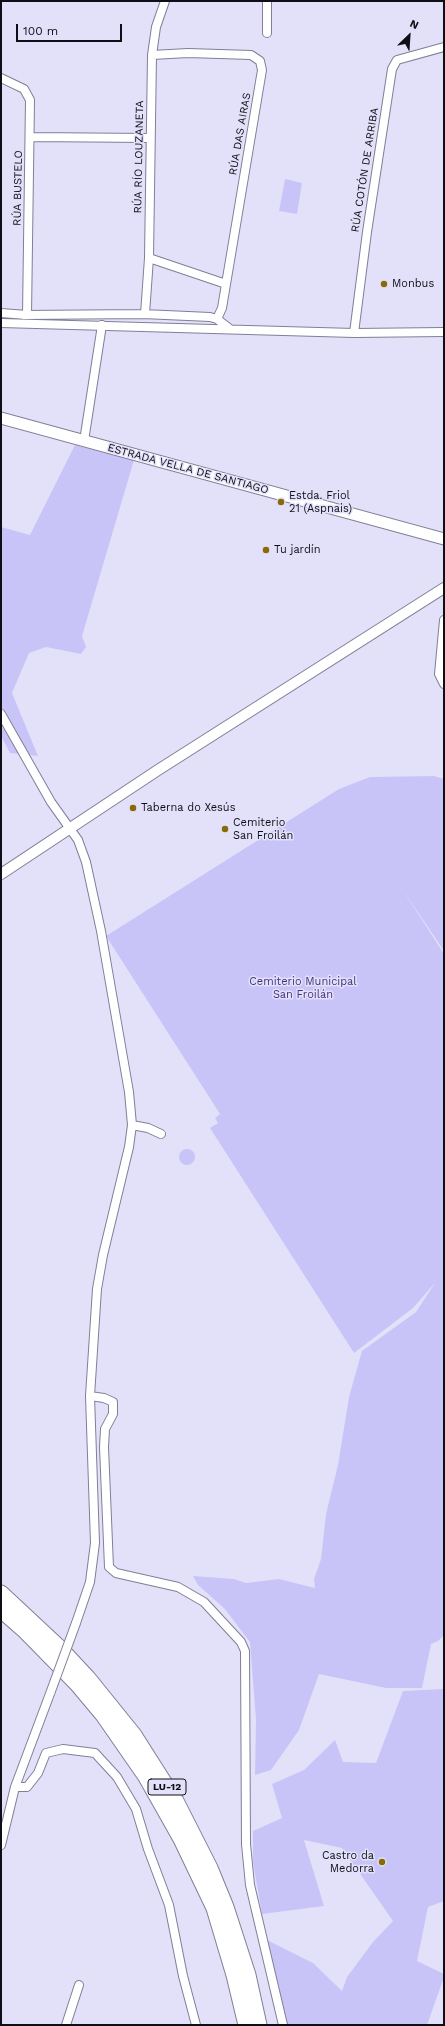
<!DOCTYPE html>
<meta charset="utf-8">
<style>
body{margin:0}
#map{position:relative;width:445px;height:2026px;overflow:hidden;background:#e3e1fa;font-family:"Work Sans",sans-serif}
canvas{display:block}
.frame{position:absolute;inset:0;border:2px solid #0f0e16;pointer-events:none}
.north{position:absolute;left:389px;top:16px;width:40px;height:40px;-webkit-text-stroke:3px #e3e1fa;paint-order:stroke;rotate:25deg;font-size:11px;font-weight:700;line-height:16px;text-align:center;color:#0f0e16}
.north::after{content:'';display:block;margin:auto;width:14px;height:18px;background:#0f0e16;clip-path:polygon(50% 0,100% 100%,50% 72%,0 100%)}
.scale{position:absolute;left:16px;top:24px;width:106px;height:18px;box-sizing:border-box;border:2px solid #0f0e16;border-top:0;padding-left:5px;font-size:12px;line-height:14px;white-space:nowrap;color:#0f0e16;-webkit-text-stroke:3px #e3e1fa;paint-order:stroke}
</style>
<div id="map">
<canvas width="445" height="2026"></canvas>
<div class="frame"></div>
<div class="north">N</div>
<div class="scale">100 m</div>
</div>
<script>
const ctx = document.querySelector('canvas').getContext('2d');
ctx.lineJoin = 'round';
function paint(path, color) { ctx.fillStyle = color; ctx.fill(path, 'evenodd'); }
const toPath = rows => new Path2D(rows.map(r => 'M' + r).join(''));
function stroke(path, color, width, dash) { ctx.strokeStyle = color; ctx.lineWidth = width; ctx.lineCap = dash ? 'butt' : 'round'; ctx.setLineDash(dash || []); ctx.stroke(path); }
function drawText(font, color, halo, rows, align = 'center') {
  ctx.font = font + ' "Work Sans",sans-serif'; ctx.lineWidth = 3; ctx.setLineDash([]); ctx.textBaseline = 'middle'; ctx.strokeStyle = halo; ctx.fillStyle = color; for (const [text, x, y, turn = 0] of rows) {
    ctx.save(); ctx.translate(x, y); ctx.rotate((+turn || 0) * Math.PI / 180); ctx.textAlign = isNaN(turn) ? turn : align; if (halo) ctx.strokeText(text, 0, 0); ctx.fillText(text, 0, 0); ctx.restore();
  }
}
paint(toPath([
 [285,179,302,183,297,214,279,211],
 [75,445,134,460,82,636,86,647,81,654,46,647,29,653,12,693,38,756,10,753,1,736,1,527,30,535],
 [434,776,444,779,444,951,401,887,444,954,444,1635,438,1641,431,1644,422,1688,386,1688,319,1674,299,1730,271,1770,255,1775,256,1720,250,1642,224,1608,198,1585,193,1576,234,1579,246,1583,279,1579,315,1588,314,1579,321,1559,326,1514,338,1465,349,1397,362,1351,416,1312,435,1283,413,1308,354,1353,210,1128,218,1123,215,1118,220,1114,106,936,339,789,370,777],
 '179 1157a8 8 0 1 1 16 0a8 8 0 1 1-16 0Z',
 [444,1689,444,1901,428,1907,417,1961,444,1974,444,1977,427,2025,286,2025,267,1940,313,1963,342,1991,347,1977,373,1942,393,1921,342,1848,304,1840,324,1906,262,1914,253,1862,253,1831,282,1818,272,1784,304,1770,335,1740,343,1762,376,1763,403,1691]
]), '#c9c4f7');
const minor = toPath([
 [267,1,267,33],
 [152,55,188,53,251,55,260,61,262,70,222,308,217,319],
 [1,78,24,89,30,100,27,315,1,313],
 [30,137,149,138],
 [149,258,226,284],
 [145,314,149,258,152,55,156,27,165,1],
 [23,315,143,314,210,317,217,319,230,329],
 [1,323,354,333,444,332],
 [354,333,367,232,392,69,397,60,444,47],
 [84,441,102,325],
 [444,620,439,674,444,684],
 [1,714,51,802,78,840,86,862,101,931,129,1092,132,1125,129,1147,103,1255,97,1289,90,1396,95,1543,90,1582,76,1623],
 [132,1125,148,1128,161,1134],
 [90,1396,104,1398,113,1402,113,1414,105,1429,104,1447,109,1567,116,1573,178,1587,204,1602,241,1642,245,1651,246,1844,250,1885,283,2025],
 [15,1787,27,1787,38,1773,46,1753,63,1749,95,1753,117,1777,136,1809,148,1849,169,1905,183,1976,196,2025],
 [1,1845,15,1787,51,1691],
 [66,2025,79,1985]
]);
const tertiary = toPath([
 [1,874,158,770,444,588]
]);
const secondary = toPath([
 [1,418,444,539]
]);
const motorway = toPath([
 [1,1593,61,1649,88,1678,134,1735,176,1801,210,1868,226,1907,248,1975,259,2025],
 [1,1610,24,1630,77,1684,103,1715,146,1777,181,1839,214,1908,234,1975,246,2025]
]);
stroke(minor, '#807f95', 10);
stroke(tertiary, '#807f95', 12);
stroke(secondary, '#807f95', 13);
stroke(motorway, '#807f95', 17);
stroke(minor, '#fff', 8);
stroke(tertiary, '#fff', 10);
stroke(secondary, '#fff', 11);
stroke(motorway, '#fff', 15);
const minorBridge = toPath([
 [51,1691,76,1623]
]);
stroke(minorBridge, '#807f95', 10, []);
stroke(minorBridge, '#fff', 8);
for (const [x, y, r, color] of [
 [384,284,4,"#896a08"],
 [281,502,4,"#896a08"],
 [266,550,4,"#896a08"],
 [133,808,4,"#896a08"],
 [225,829,4,"#896a08"],
 [382,1862,4,"#896a08"]
]) { const dot = new Path2D(); dot.arc(x, y, r, 0, 2 * Math.PI); ctx.fillStyle = color; ctx.fill(dot); stroke(dot, '#e3e1fa', 1.5); }
for (const [x, y, w] of [
 [167,1787,38]
]) { const box = new Path2D(); box.roundRect(x - w / 2, y - 8, w, 16, 3); ctx.fillStyle = '#e3e1fa'; ctx.fill(box); stroke(box, '#0f0e16', 1); }
drawText('bold 10px', '#0f0e16', null, [
 ["LU-12",167,1787]
]);
drawText('11px', '#0f0e16', '#e3e1fa', [
 ["RÚA DAS AIRAS",240,134,-80],
 ["RÚA RÍO LOUZANETA",139,157,-89],
 ["RÚA COTÓN DE ARRIBA",365,170,-81],
 ["RÚA BUSTELO",18,188,-89],
 ["ESTRADA VELLA DE SANTIAGO",188,469,15]
]);
drawText('11px', '#0f0e16', '#e3e1fa', [
 ["Monbus",392,284],
 ["Estda. Friol",289,496],
 ["21 (Aspnais)",289,509],
 ["Tu jardín",274,550],
 ["Taberna do Xesús",141,808],
 ["Cemiterio",233,823],
 ["San Froilán",233,836],
 ["Castro da",374,1856,"right"],
 ["Medorra",374,1869,"right"]
], 'left');
drawText('11px', '#443380', '#e3e1fa', [
 ["Cemiterio Municipal",303,982],
 ["San Froilán",303,995]
]);
</script>
